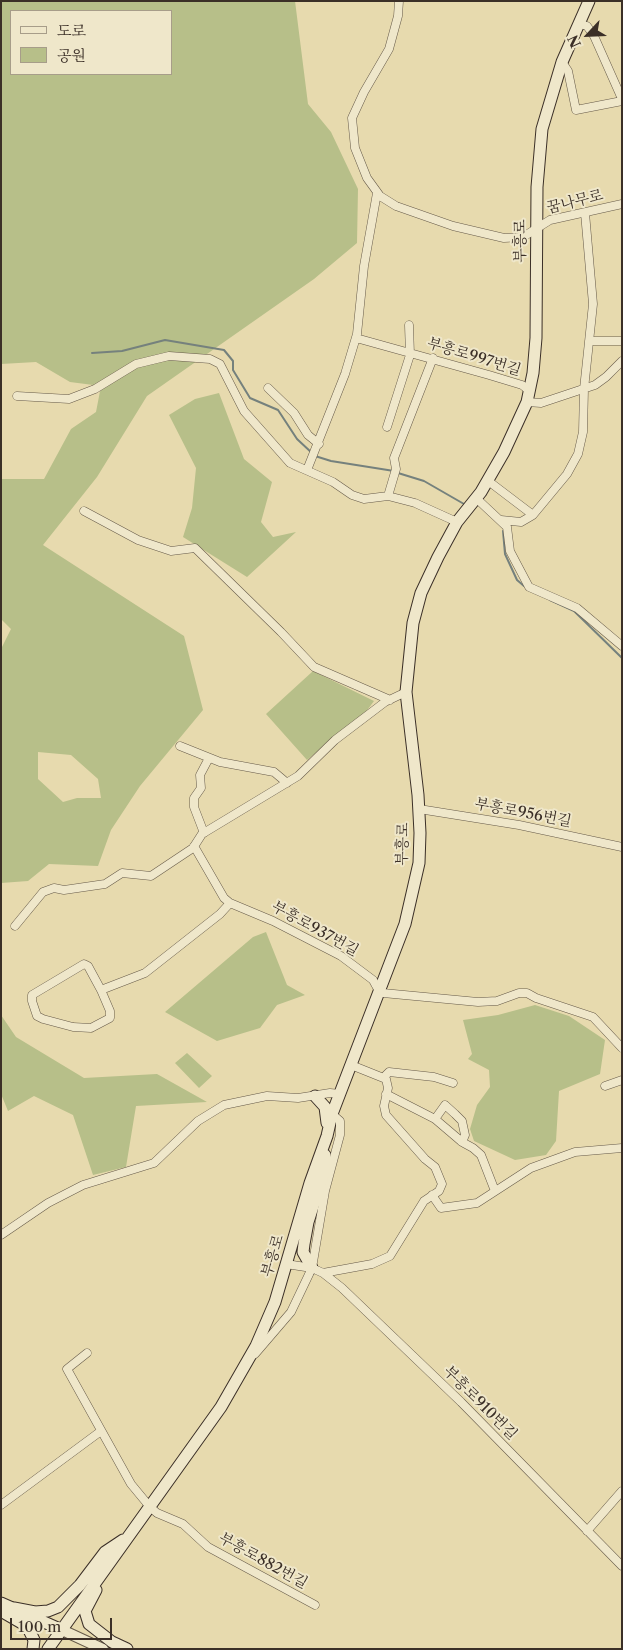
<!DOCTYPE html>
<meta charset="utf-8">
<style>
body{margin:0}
#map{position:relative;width:623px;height:1650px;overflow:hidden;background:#e7daae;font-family:"Libre Caslon Text","Noto Serif KR",serif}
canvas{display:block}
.frame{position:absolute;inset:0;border:2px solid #3b2f27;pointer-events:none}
.legend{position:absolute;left:10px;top:10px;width:162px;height:65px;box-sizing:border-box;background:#efe7ca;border:1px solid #a79d89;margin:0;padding:6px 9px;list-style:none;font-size:15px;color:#3b2f27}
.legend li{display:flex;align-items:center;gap:10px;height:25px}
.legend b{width:25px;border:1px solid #a79d89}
.north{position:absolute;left:563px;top:10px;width:50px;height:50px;-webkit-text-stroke:4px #efe7ca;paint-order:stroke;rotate:245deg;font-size:14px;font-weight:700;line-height:20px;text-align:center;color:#3b2f27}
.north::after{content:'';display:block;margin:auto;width:18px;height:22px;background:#3b2f27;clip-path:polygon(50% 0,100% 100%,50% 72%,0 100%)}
.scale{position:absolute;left:10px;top:1618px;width:102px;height:22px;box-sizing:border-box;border:2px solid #3b2f27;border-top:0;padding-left:6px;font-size:15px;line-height:18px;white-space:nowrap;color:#3b2f27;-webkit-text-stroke:4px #efe7ca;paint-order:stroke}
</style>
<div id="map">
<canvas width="623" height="1650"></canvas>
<div class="frame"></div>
<ul class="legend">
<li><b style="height:6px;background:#efe7ca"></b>도로</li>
<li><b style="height:14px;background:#b7bf89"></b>공원</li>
</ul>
<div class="north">N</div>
<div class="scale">100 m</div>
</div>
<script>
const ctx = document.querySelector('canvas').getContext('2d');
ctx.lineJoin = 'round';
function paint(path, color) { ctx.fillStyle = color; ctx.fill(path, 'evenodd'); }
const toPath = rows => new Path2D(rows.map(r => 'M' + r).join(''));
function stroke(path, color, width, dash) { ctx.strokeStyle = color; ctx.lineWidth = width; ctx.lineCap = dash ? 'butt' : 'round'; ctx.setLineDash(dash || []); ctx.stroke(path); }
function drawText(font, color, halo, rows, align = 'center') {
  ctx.font = font + ' "Libre Caslon Text","Noto Serif KR",serif'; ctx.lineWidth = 4; ctx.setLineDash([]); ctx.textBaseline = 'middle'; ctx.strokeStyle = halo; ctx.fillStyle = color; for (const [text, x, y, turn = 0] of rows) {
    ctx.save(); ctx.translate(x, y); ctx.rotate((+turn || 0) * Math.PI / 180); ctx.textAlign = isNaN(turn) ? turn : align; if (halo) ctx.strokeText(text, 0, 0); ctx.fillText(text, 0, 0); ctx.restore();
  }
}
paint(toPath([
 [1,1,295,1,308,104,331,132,358,189,357,243,314,279,147,396,97,477,43,545,184,636,203,710,140,786,111,830,98,866,49,864,28,881,1,883,1,649,11,629,1,619,1,479,44,479,71,429,96,412,101,386,70,382,36,362,1,364],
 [11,11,171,11,171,74,11,74],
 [38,752,71,755,98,779,101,798,77,798,63,802,38,779],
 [219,393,244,459,272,482,261,522,273,537,296,532,247,577,183,537,192,508,196,468,169,415,195,399],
 [313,671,374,701,365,713,307,760,266,714],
 [266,932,287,985,305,995,277,1005,260,1028,217,1041,165,1012,253,937],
 [535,1005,569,1016,605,1040,600,1074,559,1091,556,1141,546,1155,515,1160,474,1141,470,1129,477,1105,490,1087,489,1070,468,1059,472,1054,463,1020,498,1015],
 [1,1015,16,1037,84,1078,157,1074,207,1102,136,1106,126,1167,93,1175,73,1115,34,1096,8,1111,1,1094],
 [187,1053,212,1076,199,1088,175,1063]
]), '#b7bf89');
stroke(toPath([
 [92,353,122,351,165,340,224,350,233,361,233,370,250,398,278,410,297,439,312,453],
 [315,456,331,461,394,471],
 [398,473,424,481,464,504],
 [503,531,505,554,517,580,524,586],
 [550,600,574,611,622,658]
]), '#75817d', 2);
const minor = toPath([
 [399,1,398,16,389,49,364,92,352,118,355,148,367,178,380,196,396,206,453,226,504,238,523,237,550,220,622,204],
 [580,24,587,26,594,36,622,99],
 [562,62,568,71,576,110,622,101],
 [356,338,489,375,522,385,530,391],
 [589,341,622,341],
 [268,388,294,413,308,435,319,444],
 [17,396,69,399,95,389,136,364,169,356,210,359,220,364,244,411,290,463,333,482,352,495,364,499,388,496,415,503,457,522],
 [527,402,541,403,595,385,606,377,622,361],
 [387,427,410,355,409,325],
 [307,470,345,374,357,334,364,266,377,193],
 [487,480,533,515,567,474,578,454,583,432,584,389,593,304,585,213],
 [388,496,396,469,394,458,433,358],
 [476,498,507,527,510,551,529,587,577,608,622,646],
 [84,511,138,540,171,551,195,548,281,632,314,667,390,700],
 [501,520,521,522,533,515],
 [180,746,220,762,274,772,287,783],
 [419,809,519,825,622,847],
 [204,833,194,807,194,798,201,788,200,775,209,758],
 [194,846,224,898,230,903,273,921,341,956,373,980,379,991,383,993,478,1002,497,1001,519,993,527,993,536,998,593,1017,622,1048],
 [15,926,43,892,54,888,64,890,105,884,122,873,151,876,193,848,202,834,298,776,335,740,385,702,406,692],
 [101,990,110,1011,110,1018,91,1028,73,1027,43,1019,37,1016,32,1001,32,995,84,964,88,966,101,990,145,973,220,914,230,903],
 [384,1077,389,1072,434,1077,453,1083],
 [605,1086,622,1080],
 [386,1094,435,1119,462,1142,473,1148,481,1155,495,1191],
 [435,1119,445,1105,455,1114,462,1121,465,1135,462,1142],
 [432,1195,441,1208,477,1203,531,1168,575,1152,622,1148],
 [1,1235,48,1203,83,1185,154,1163,198,1121,224,1105,267,1096,298,1098,330,1093,340,1094],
 [286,1264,312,1268,323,1273,342,1288,461,1402,622,1566],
 [323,1273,372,1264,390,1256,424,1201,439,1191,442,1184,435,1167,425,1159,386,1115,384,1106,388,1088,386,1079,351,1065],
 [87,1353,67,1369,131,1484,150,1507,157,1513,183,1524,208,1547,315,1605],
 [255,1354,291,1312,312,1268,325,1191,340,1135,340,1121,332,1114],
 [1,1505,101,1431],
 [587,1531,622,1491]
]);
const tertiary = toPath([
 [62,1630,103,1649]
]);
const secondary = toPath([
 [315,1096,325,1107,327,1123],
 [312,1268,303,1252,304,1244,308,1222,323,1175,325,1155],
 [96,1590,85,1611,89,1624,112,1642,127,1649],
 [1,1603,62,1630],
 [14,1608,35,1612,48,1611,58,1607,80,1585,105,1552,123,1540],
 [1,1611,27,1626,34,1640,33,1649],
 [48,1649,221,1407,256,1346,275,1302,310,1183,327,1136,332,1114,405,924,419,863,420,833,418,795,406,692,413,623,421,593,438,557,457,522,481,492,504,452,527,402,533,373,536,338,537,187,542,129,562,62,589,1]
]);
stroke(minor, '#665a49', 9);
stroke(tertiary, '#665a49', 12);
stroke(secondary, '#3b2f27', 13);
stroke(minor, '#efe7ca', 8);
stroke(tertiary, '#efe7ca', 10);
stroke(secondary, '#efe7ca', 11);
drawText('15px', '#3b2f27', '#efe7ca', [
 ["꿈나무로",575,202,-14],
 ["부흥로",521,241,-90],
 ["부흥로997번길",474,357,17],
 ["부흥로956번길",523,813,11],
 ["부흥로",403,844,-88],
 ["부흥로937번길",315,929,29],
 ["부흥로",273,1256,-73],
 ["부흥로910번길",480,1403,45],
 ["부흥로882번길",263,1561,29]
]);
</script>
